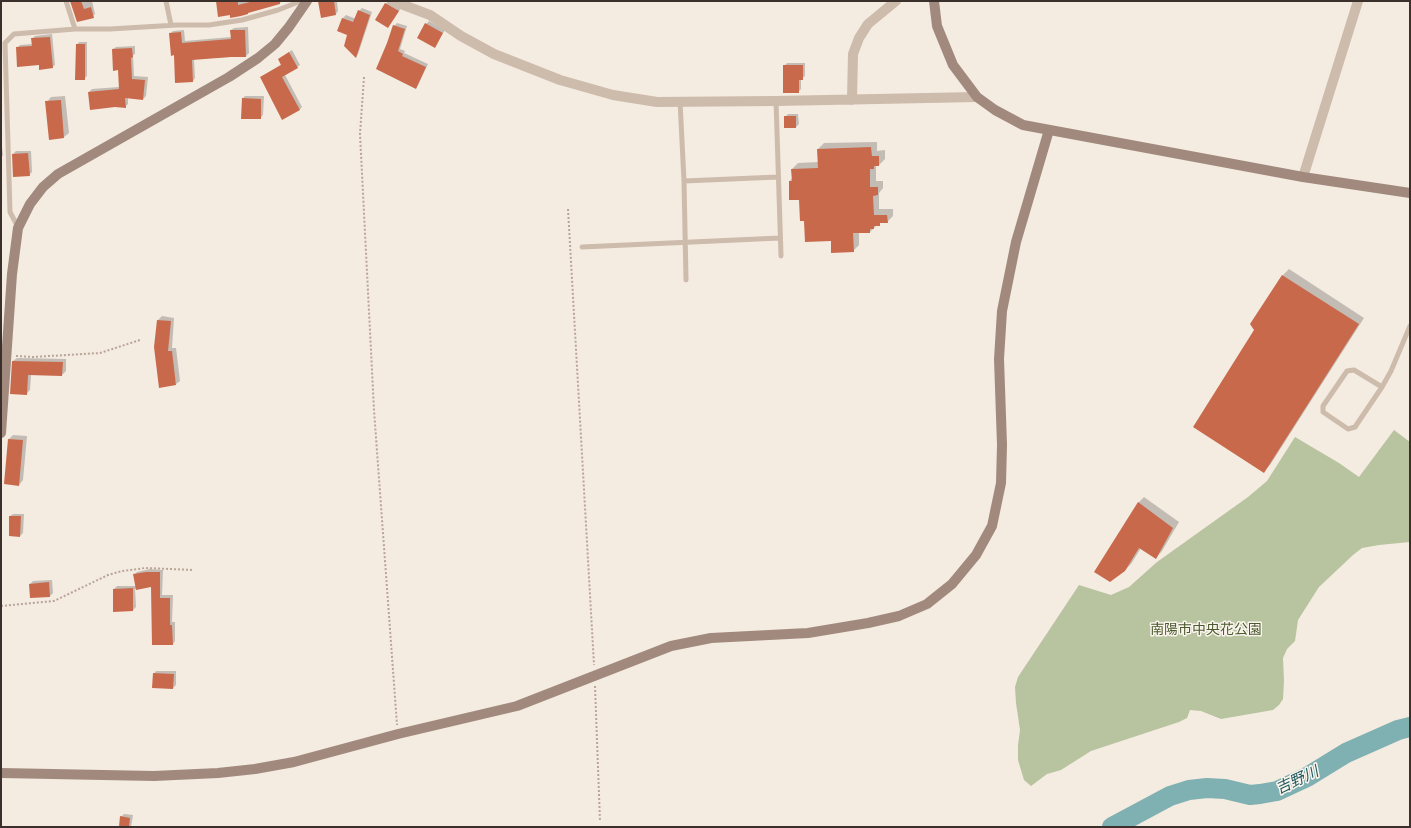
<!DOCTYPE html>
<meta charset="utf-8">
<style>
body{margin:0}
#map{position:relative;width:1411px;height:828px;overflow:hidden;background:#f4ebe1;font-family:Ubuntu,sans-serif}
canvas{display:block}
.frame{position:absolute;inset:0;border:2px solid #3b302b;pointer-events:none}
</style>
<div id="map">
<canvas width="1411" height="828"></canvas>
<div class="frame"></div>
</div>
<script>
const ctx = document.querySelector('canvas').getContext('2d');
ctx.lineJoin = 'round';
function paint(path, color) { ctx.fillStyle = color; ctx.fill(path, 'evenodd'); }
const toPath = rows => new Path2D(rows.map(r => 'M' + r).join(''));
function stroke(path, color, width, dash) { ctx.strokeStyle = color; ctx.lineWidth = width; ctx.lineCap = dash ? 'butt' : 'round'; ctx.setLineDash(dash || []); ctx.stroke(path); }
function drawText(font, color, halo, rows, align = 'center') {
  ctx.font = font + ' Ubuntu,"Noto Sans JP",sans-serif'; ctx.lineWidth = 3; ctx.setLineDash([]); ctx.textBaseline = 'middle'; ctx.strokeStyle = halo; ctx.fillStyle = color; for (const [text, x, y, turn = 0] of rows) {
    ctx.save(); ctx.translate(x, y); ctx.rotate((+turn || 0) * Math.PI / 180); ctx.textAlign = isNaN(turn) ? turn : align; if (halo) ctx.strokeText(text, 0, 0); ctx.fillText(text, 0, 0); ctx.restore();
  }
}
paint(toPath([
 [1394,430,1410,442,1410,542,1379,545,1362,548,1353,555,1319,587,1298,620,1295,641,1287,649,1283,658,1284,681,1283,699,1279,705,1273,710,1221,719,1201,711,1190,710,1187,718,1179,722,1091,751,1061,770,1047,774,1031,786,1024,780,1018,760,1018,745,1020,730,1016,703,1015,687,1018,677,1079,585,1111,595,1129,587,1157,562,1248,497,1267,481,1295,437,1339,463,1359,477]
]), '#b8c4a0');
paint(toPath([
 [70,1,92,1,95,14,92,17],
 [217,1,241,1,241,2,246,1,282,1,280,3,231,14],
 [319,1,337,1,338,11,336,14],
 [388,1,401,8,388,27,386,4],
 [362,8,372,12,358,54,356,57,348,34,339,30,343,18,346,15,356,19,359,11],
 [429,21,445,30,434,47,426,24],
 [397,23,407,26,400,49,405,51,404,53,428,64,418,85,416,87,388,43,394,26],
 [248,27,249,53,246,56,194,59,195,78,193,81,175,54,170,34,173,31,184,30,185,41,231,37,231,30,234,28],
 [52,34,55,65,52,67,40,64,17,48,20,45,33,44,32,39,35,36],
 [79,42,87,42,87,76,84,79,77,45],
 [135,46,135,54,133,55,134,76,148,77,146,96,143,99,128,98,128,104,125,107,89,92,92,89,119,87,119,69,113,49,116,47],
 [292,50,300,65,285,75,302,107,299,110,261,77,282,64,279,59],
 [787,63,805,63,805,76,801,79,801,89,798,92,784,66],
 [65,96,69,133,64,137,50,139,47,102,51,97],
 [245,96,264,96,263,115,260,118,242,99],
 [788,114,798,114,799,124,796,127,785,117],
 [1,139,3,155,1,158],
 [877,142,877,151,885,150,885,159,879,165,876,166,876,181,883,181,883,188,879,193,879,209,893,209,893,216,887,222,882,222,876,226,870,232,859,232,859,245,853,251,832,240,805,220,800,199,790,181,792,178,792,169,798,163,819,162,818,149,824,143],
 [16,151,31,151,32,172,29,175,13,154],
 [1289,269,1364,318,1270,465,1264,471,1256,330,1251,324,1283,275],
 [162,316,174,318,172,348,176,348,180,381,176,384,158,320],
 [17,358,66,359,66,371,62,375,31,374,30,390,26,394,13,361],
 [13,435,27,436,23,480,19,485,9,439],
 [1144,497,1179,522,1162,551,1156,558,1141,548,1131,564,1124,571,1138,503],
 [13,514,24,514,23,533,20,536,10,516],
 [150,569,163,570,162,595,173,595,172,622,175,622,175,641,173,644,152,585,135,589,136,607,133,610,114,589,117,586,136,586,134,575,137,572],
 [52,580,53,593,50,596,31,597,30,584,33,581],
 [156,671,176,671,176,685,173,688,154,674],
 [124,814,133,815,131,827,120,827,121,817]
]), '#0003');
stroke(toPath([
 [1112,827,1170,796,1189,790,1207,788,1225,789,1250,795,1260,794,1277,791,1307,777,1346,753,1398,730,1410,727]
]), '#7fb0b2', 20);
paint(toPath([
 [70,1,81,1,84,9,91,7,94,18,77,22],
 [216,1,238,1,238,5,254,1,280,1,280,4,248,13,248,14,241,16,230,18,230,15,218,17],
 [318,1,334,1,336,15,321,18],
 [385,3,399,11,388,28,375,20],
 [358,10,370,15,356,58,344,46,347,35,337,31,342,18,353,22],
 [425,23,443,33,435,48,417,38],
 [393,25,405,29,398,51,403,54,402,56,426,67,416,89,376,69,387,43],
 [230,30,245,30,246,57,231,57,192,60,193,82,175,83,174,55,171,56,169,33,181,32,182,43,231,39],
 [50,37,53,68,39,70,39,65,17,67,16,47,32,46,31,38],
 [76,44,85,44,85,80,75,80],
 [132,48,133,57,131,58,132,79,145,80,143,100,125,98,126,108,115,107,90,110,88,92,119,89,118,70,113,71,112,49],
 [289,52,298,68,282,77,300,110,282,120,260,77,281,65,278,59],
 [783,65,803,65,803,80,799,80,799,93,783,93],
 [242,98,261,99,261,119,241,119],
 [61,100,64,138,49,140,45,101],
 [784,116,796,116,796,128,784,128],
 [871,147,872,156,879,156,879,166,874,166,874,169,870,169,870,187,878,187,878,195,873,196,874,215,887,215,888,223,880,223,880,226,874,226,874,229,870,229,870,233,853,233,854,252,831,253,831,241,805,242,804,221,800,221,799,200,789,200,789,181,792,181,791,169,818,168,817,149],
 [28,153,30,176,13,177,12,154],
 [1282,275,1359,324,1264,473,1193,427,1254,330,1250,324],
 [157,320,171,321,168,351,172,351,176,385,159,388,154,347],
 [12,361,63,362,62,376,28,375,27,395,10,394],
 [8,439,23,440,19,486,4,484],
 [1138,502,1173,528,1156,559,1139,548,1125,571,1110,582,1094,572],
 [9,516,21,516,20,537,9,536],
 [146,572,160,572,160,598,170,598,170,625,172,625,173,645,152,645,151,587,136,590,133,574],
 [49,582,50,597,30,598,29,584],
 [133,588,133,611,113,612,113,589],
 [153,673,174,674,173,689,152,688],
 [120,816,130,818,129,827,119,827]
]), '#c8694b');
stroke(toPath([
 [364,77,360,134,374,410,397,725],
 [568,209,594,665],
 [16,356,33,357,100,353,140,340],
 [1,606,54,601,108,575,122,571,145,568,194,570],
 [595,686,600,821]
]), '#b9a596', 2, [2, 2]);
stroke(toPath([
 [66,1,75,29],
 [166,1,171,25],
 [680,101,684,181,686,280],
 [776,101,781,256],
 [684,181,778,177],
 [18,227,10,212,5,43,14,34,75,29,110,29,177,25,209,25,242,20,278,10,301,1],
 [582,247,780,238],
 [1382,387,1354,370,1347,371,1323,406,1323,412,1348,429,1355,427,1382,387,1391,371,1410,326]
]), '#cdbbac', 5);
stroke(toPath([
 [393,1,430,15,461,36,494,54,560,80,613,95,657,102,776,101,977,97],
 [852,100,853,54,859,38,868,24,896,1],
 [1303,177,1358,1]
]), '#cdbbac', 10);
stroke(toPath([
 [934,1,937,26,953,65,977,97,995,110,1023,125,1303,177,1410,193],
 [1,433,12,274,18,228,30,204,43,187,58,174,229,77,258,58,275,44,289,27,307,1],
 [1,773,154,776,218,773,255,769,294,762,398,734,517,706,671,646,711,638,808,633,868,623,899,616,927,604,952,584,976,555,992,526,1001,483,1002,445,999,359,1002,311,1016,242,1049,130]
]), '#a18a7d', 10);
drawText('14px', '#4a5a2e', '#fbf5ee', [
 ["南陽市中央花公園",1206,629]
]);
drawText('italic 15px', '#1f5a5e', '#fbf5ee', [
 ["吉野川",1297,780,-25]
]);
</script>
